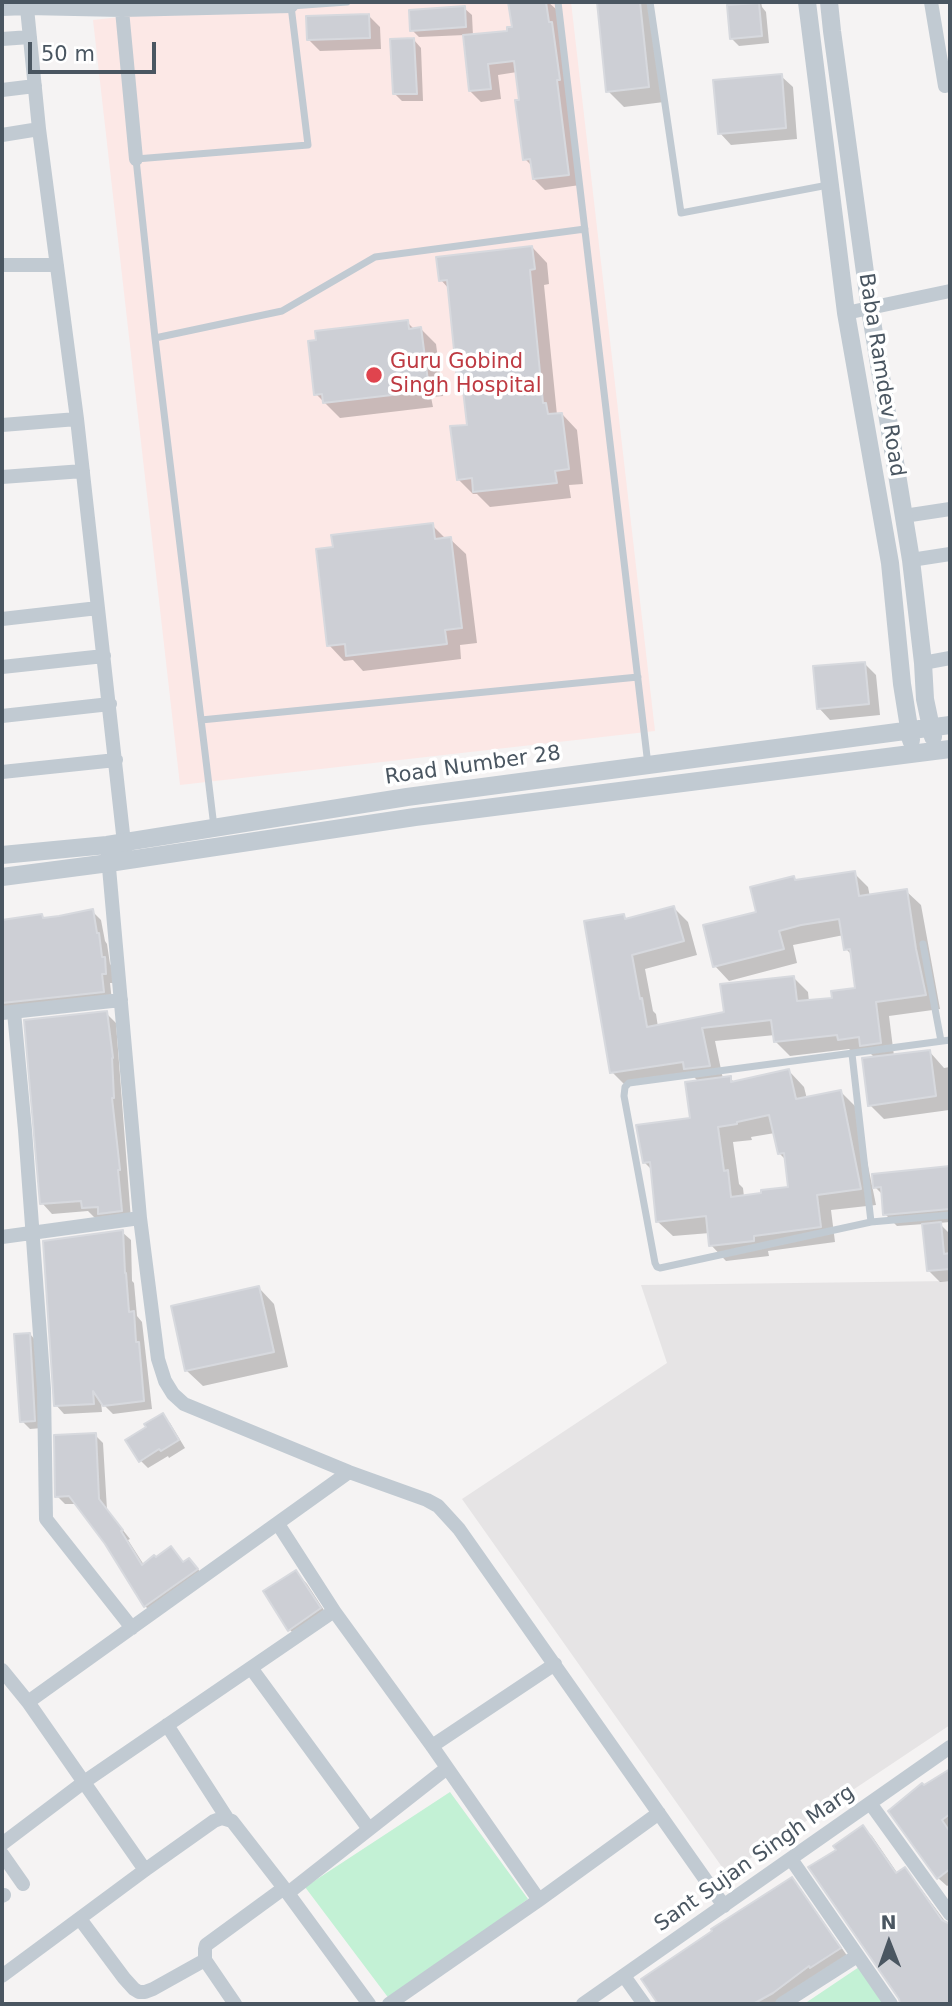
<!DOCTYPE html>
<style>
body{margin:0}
#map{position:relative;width:952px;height:2006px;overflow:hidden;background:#f5f3f3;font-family:"DejaVu Sans",sans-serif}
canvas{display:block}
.frame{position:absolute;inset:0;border:4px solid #4a5661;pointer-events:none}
.north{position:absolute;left:854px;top:1908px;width:70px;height:70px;-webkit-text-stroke:5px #fff;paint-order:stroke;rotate:359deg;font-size:19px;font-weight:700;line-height:28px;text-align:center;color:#4a5661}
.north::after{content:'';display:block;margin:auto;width:24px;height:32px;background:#4a5661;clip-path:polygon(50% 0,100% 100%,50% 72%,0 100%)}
.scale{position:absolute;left:28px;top:42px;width:128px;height:32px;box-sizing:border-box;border:4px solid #4a5661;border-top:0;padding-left:9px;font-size:21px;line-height:24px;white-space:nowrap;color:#4a5661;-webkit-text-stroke:5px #fff;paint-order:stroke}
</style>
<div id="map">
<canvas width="952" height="2006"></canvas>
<div class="frame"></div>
<div class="north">N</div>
<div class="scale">50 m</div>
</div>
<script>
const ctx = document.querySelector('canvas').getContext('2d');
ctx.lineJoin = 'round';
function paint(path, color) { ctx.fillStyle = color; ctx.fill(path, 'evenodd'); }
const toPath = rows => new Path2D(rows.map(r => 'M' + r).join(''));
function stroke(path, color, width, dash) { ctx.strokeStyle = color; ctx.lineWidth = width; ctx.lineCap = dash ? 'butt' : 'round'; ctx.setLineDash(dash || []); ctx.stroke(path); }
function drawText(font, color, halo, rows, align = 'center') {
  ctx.font = font + ' "DejaVu Sans",sans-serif'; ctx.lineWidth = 7; ctx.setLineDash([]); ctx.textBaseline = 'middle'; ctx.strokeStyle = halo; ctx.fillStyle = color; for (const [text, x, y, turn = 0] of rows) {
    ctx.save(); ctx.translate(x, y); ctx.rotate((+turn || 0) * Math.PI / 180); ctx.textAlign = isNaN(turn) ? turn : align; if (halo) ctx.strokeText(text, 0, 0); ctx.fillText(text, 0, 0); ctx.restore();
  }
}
paint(toPath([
 [950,1281,950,1725,727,1874,462,1499,667,1363,641,1285]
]), '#e6e4e5');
paint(toPath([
 [250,2,571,2,655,731,180,785,93,20]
]), '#fce8e6');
paint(toPath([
 [450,1792,528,1899,390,2000,305,1887],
 [862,1965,890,2004,804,2004]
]), '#c3f1d5');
paint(toPath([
 [548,2,556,9,580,185,545,190,534,179,533,167,525,159,517,72,498,75,501,99,481,102,470,91,465,35,419,37,412,30,464,8,472,15,473,36,509,32,514,28,510,3],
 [599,2,653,2,664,102,624,107,608,91],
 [731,2,761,2,762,7,766,12,769,43,739,46,731,38],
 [368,15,380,27,381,49,320,51,309,40],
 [414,40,421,48,423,101,402,101,395,94],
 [781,76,793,87,797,139,731,145,720,133],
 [532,247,547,263,549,284,544,285,557,415,562,414,577,430,583,484,569,485,571,498,490,507,477,494,473,494,458,479,469,426,465,395,460,390,450,290,441,280],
 [407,322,415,330,421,329,436,344,443,396,431,397,433,407,340,418,316,394],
 [432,525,446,539,450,539,466,554,477,643,460,645,461,659,363,671,353,660,344,661,329,645,334,549],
 [864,663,876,675,880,715,830,720,819,708],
 [854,873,868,887,870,897,906,891,921,905,940,1009,889,1016,894,1056,929,1051,944,1068,950,1067,950,1100,948,1100,949,1110,884,1119,870,1105,875,1058,868,1051,854,1053,849,1049,790,1056,775,1041,775,1035,715,1041,723,1079,730,1078,735,1083,789,1071,804,1087,807,1099,841,1092,856,1107,876,1205,831,1210,835,1242,768,1251,769,1256,726,1261,711,1245,710,1233,673,1236,657,1221,652,1170,644,1162,692,1120,699,1082,693,1076,626,1086,612,1072,623,915,628,920,674,908,688,922,697,955,645,969,653,1011,656,1014,658,1027,725,1013,794,978,808,992,809,1002,834,999,857,990,852,955,846,949,844,935,793,945,797,963,729,981,715,966,758,913,793,878,796,881],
 [775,1133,779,1153,786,1160,790,1188,744,1197,743,1188,739,1184,733,1142,752,1140,751,1137],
 [92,911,101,920,105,941,107,944,110,964,113,967,114,983,110,983,112,1001,2,1019,2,922,42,916,45,919],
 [106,1013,116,1023,131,1220,103,1217,94,1217,88,1211,52,1214,42,1203],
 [950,1168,950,1222,939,1223,950,1234,950,1281,940,1282,928,1270,924,1224,897,1226,885,1214,883,1195,874,1186,874,1175],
 [122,1232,131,1240,132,1281,134,1283,137,1316,142,1322,152,1409,113,1414,101,1402,102,1412,64,1414,56,1405],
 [259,1288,274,1304,288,1367,203,1386,187,1371],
 [30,1334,37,1342,42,1428,30,1429,22,1421],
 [162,1416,170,1423,185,1448,169,1458,168,1456,148,1468,141,1461],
 [95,1435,103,1443,107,1510,130,1539,128,1540,144,1565,184,1564,197,1568,205,1578,153,1614,145,1606,117,1560,77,1504,65,1504,57,1496],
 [296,1572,307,1584,331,1621,301,1641,290,1630],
 [950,1771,950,1884,947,1886,938,1878,924,1787],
 [863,1827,872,1836,898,1874,904,1870,913,1878,950,1928,950,2004,901,2004,901,1998,838,1850],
 [792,1879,800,1888,848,1957,779,2004,659,2004,643,1980]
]), '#0003');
const building = toPath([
 [508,2,546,2,549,22,552,22,560,80,557,80,569,175,533,179,530,159,523,160,515,100,519,100,514,61,488,64,491,89,469,91,463,35,507,31,507,27,512,27,508,2],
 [597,2,640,2,649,87,606,92,597,2],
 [759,3,762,36,730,39,727,5,759,3],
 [465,6,466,27,410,31,409,10,465,6],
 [369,14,370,38,307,40,306,16,369,14],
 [414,38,417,94,393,94,390,39,414,38],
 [782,74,786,128,718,134,713,80,782,74],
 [532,246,535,269,530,270,543,403,546,403,548,414,562,413,569,469,555,471,557,483,473,492,472,478,457,480,450,426,467,425,463,390,458,390,447,280,439,281,436,257,532,246],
 [408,320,409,329,421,327,428,381,417,382,418,392,323,403,322,394,314,395,308,341,316,340,315,331,408,320],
 [433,523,435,539,451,537,462,628,445,630,447,644,346,656,345,644,327,646,316,549,333,547,331,535,433,523],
 [865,662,869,704,817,709,813,666,865,662],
 [855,871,859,896,907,889,916,949,926,995,876,1002,881,1043,860,1046,859,1037,838,1040,837,1035,774,1042,771,1020,702,1028,710,1066,684,1069,683,1062,610,1073,584,921,624,914,625,919,674,906,684,941,632,955,640,999,642,998,647,1027,724,1012,720,984,794,976,797,1001,832,998,831,991,855,988,850,949,844,950,839,919,801,925,779,931,784,949,713,967,703,925,756,912,750,887,794,876,795,880,855,871],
 [93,909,97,933,99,933,102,957,105,957,106,974,102,974,104,992,2,1003,2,920,42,914,43,918,59,916,93,909],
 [107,1011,113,1058,112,1058,114,1098,112,1098,120,1170,118,1170,122,1211,98,1214,98,1207,82,1208,81,1201,40,1204,24,1020,107,1011],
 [930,1050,936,1096,868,1106,862,1058,930,1050],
 [789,1069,796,1099,841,1090,861,1189,817,1195,821,1227,754,1236,754,1241,709,1246,706,1216,656,1222,650,1162,643,1163,636,1125,690,1118,685,1082,731,1076,731,1082,789,1069],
 [769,1115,778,1154,784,1153,788,1187,761,1190,761,1193,731,1197,728,1170,724,1171,718,1127,737,1124,737,1122,769,1115],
 [950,1166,950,1209,883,1215,881,1187,873,1188,872,1174,950,1166],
 [941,1222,944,1254,950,1253,950,1269,927,1271,922,1224,941,1222],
 [123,1230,125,1273,126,1273,129,1312,134,1311,136,1342,139,1342,144,1401,103,1406,93,1391,94,1404,54,1406,43,1241,123,1230],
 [259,1286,274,1352,185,1371,171,1306,259,1286],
 [30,1333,35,1421,20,1422,14,1334,30,1333],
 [163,1413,179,1440,161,1451,159,1449,139,1462,125,1440,146,1427,144,1424,163,1413],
 [96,1433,99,1499,123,1530,121,1531,142,1565,154,1555,156,1557,171,1546,183,1562,189,1558,198,1569,144,1607,105,1544,69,1496,55,1497,54,1435,96,1433],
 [296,1570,321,1608,288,1631,263,1591,296,1570],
 [950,1769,950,1814,942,1820,950,1832,950,1869,937,1879,888,1811,922,1783,924,1785,950,1769],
 [863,1825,896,1873,905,1867,942,1920,950,1924,950,2004,900,2004,899,1999,808,1867,836,1850,833,1846,863,1825],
 [792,1877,841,1948,810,1968,809,1966,773,1993,753,2004,658,2004,641,1979,712,1931,711,1929,792,1877]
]);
paint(building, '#cdcfd5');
stroke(building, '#d7d9de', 2);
stroke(toPath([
 [558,2,648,765],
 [650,2,681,213,828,185],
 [155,338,282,311,375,257,585,229],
 [201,720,638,677],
 [214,827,155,338,136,159,308,145,291,6,347,2],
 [923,944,941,1041],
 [950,1040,629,1083,625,1087,624,1096,655,1263,657,1267,660,1268,871,1222,950,1215],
 [852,1054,871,1222]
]), '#c1cad2', 7);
stroke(toPath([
 [931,2,945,86,950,85],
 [27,8,122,10,291,6],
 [2,9,27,8,39,129,77,419,126,861],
 [122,10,136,159],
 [2,39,30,37],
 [2,90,35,86],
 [2,135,39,129],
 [2,265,57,265],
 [846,313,950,291],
 [2,425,77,419],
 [2,477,83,471],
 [904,516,950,509],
 [911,560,950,554],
 [2,619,98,608],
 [923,663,950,658],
 [2,667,104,656],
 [2,716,110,704],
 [2,772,116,760],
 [107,845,140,1218,158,1359,165,1381,173,1394,184,1404,349,1472,427,1500,438,1506,459,1529,724,1906],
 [14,1012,25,1130,44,1389,46,1519,132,1628],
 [2,1013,121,1000],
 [2,1237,140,1218],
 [278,1524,334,1611,432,1746,539,1900],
 [251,1668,369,1829],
 [2,1670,28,1702,145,1870],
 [28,1702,349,1472],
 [167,1725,227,1818],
 [432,1746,555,1664],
 [870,1803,950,1914],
 [2,1844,84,1782,334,1611],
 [2,1854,23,1884],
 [791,1859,891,2004],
 [288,1893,447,1768],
 [2,1896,4,1895],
 [80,1919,124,1978,134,1989,139,1992,145,1992,153,1989,205,1960],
 [2,1976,145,1870,214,1821,222,1818,232,1821,284,1888,369,2004],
 [624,1976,644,2004],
 [235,2004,205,1960,205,1949,206,1945,284,1888],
 [389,2004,539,1900,659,1813],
 [583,2004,950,1747],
 [782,2004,857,1956]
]), '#c1cad2', 14);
stroke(toPath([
 [807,2,846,313,890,563,902,684,911,740],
 [829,2,832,31,870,309,911,560,923,663,925,699,933,737],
 [2,855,107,845,407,797,950,725],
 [2,877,109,863,415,817,950,749]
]), '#c1cad2', 18);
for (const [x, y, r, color] of [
 [374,375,9,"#e0444e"]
]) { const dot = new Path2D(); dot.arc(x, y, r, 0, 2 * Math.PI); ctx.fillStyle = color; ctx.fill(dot); stroke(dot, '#fff', 2.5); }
drawText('21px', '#be3a42', '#fff', [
 ["Guru Gobind",390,363],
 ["Singh Hospital",390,387]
], 'left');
drawText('21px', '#4a5661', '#fff', [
 ["Baba Ramdev Road",881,375,81],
 ["Road Number 28",473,766,-8],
 ["Sant Sujan Singh Marg",755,1859,-35]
]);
</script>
